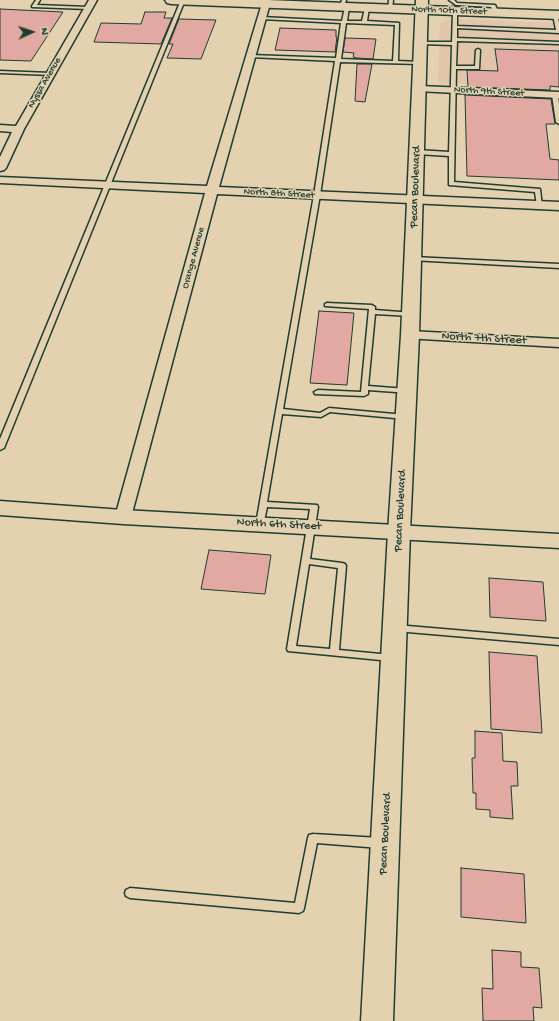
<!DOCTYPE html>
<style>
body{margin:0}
#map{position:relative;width:559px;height:1021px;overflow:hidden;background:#e3d1af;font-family:"Gochi Hand",sans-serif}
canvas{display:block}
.north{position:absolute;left:12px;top:12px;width:40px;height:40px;-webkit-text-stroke:3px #e3d1af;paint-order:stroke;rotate:87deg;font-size:11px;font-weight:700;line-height:16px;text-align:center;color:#1f3d34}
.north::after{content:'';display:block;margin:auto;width:14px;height:18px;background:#1f3d34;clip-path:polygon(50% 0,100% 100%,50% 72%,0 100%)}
</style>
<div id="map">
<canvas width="559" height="1021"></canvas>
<div class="north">N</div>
</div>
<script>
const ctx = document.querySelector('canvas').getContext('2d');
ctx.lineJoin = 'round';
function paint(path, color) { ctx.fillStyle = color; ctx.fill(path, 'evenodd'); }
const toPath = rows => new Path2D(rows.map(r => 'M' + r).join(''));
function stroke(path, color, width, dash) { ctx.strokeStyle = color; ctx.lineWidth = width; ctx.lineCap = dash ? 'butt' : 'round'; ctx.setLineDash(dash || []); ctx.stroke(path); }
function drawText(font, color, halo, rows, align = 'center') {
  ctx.font = font + ' "Gochi Hand",sans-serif'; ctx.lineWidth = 3; ctx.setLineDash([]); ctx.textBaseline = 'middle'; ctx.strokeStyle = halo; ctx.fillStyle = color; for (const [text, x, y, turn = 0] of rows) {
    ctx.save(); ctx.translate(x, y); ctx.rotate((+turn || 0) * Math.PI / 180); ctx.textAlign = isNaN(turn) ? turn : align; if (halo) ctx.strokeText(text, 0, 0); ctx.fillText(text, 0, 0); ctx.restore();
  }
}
paint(toPath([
 [453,19,559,23,559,88,438,83,440,23,444,21]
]), '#e3c5ab');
const building = toPath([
 [0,9,63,12,31,61,0,60,0,9],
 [145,12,166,12,164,18,172,18,161,44,94,42,101,23,141,24,145,12],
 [179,19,216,20,201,59,167,58,173,44,169,44,179,19],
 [280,28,336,30,336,37,337,37,335,52,275,50,280,28],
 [345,38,376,39,373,59,357,58,353,57,354,53,343,52,345,38],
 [495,49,559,51,559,87,550,86,550,90,468,87,467,70,498,71,495,49],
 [357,64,372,64,365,102,355,101,357,64],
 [465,95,551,99,555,124,546,124,550,159,559,160,559,180,467,176,465,95],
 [319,311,354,313,347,385,310,383,319,311],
 [209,550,271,555,265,594,201,589,209,550],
 [489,578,543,582,546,621,490,617,489,578],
 [489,652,537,656,542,733,491,729,489,652],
 [475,731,502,733,503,761,517,762,518,786,511,786,513,819,490,817,490,810,476,809,476,793,473,793,472,758,475,758,475,731],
 [461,868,524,874,526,923,461,917,461,868],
 [492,950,521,952,521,967,539,968,542,1008,533,1007,534,1021,483,1021,482,988,493,989,492,950]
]);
paint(building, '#e2a8a2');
stroke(building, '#1f3d34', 1);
const service = toPath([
 [36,0,40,0,37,5,88,7,90,8,88,9,32,7,32,6,36,0],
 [181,0,185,0,4,448,0,450,0,439,181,0],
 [342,0,346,0,344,7,342,8,340,7,342,0],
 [389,0,393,0,392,9,390,10,388,9,389,0],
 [449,0,454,0,457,3,495,5,499,13,495,14,491,7,456,5,449,0],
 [347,6,349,7,347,21,362,21,365,8,367,7,369,8,367,21,399,23,398,61,420,62,422,63,420,64,340,62,320,195,283,409,320,413,329,408,405,415,409,417,405,419,330,412,321,417,282,414,267,502,317,505,318,507,310,559,342,563,345,564,346,566,339,650,391,655,394,656,396,658,394,660,391,661,288,651,287,649,310,509,267,507,263,526,257,526,256,524,314,195,335,61,250,57,248,56,250,55,336,58,341,23,261,19,259,18,261,17,342,21,345,7,347,6],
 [346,23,395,25,393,61,341,59,346,23],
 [309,564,338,568,330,649,296,646,309,564],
 [455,10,457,11,457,26,556,30,553,15,555,14,557,15,559,22,559,33,457,28,457,38,559,42,559,44,457,41,456,66,475,66,476,50,478,49,480,50,479,69,456,69,454,182,540,189,542,207,540,208,537,206,535,192,449,185,449,156,417,154,414,152,417,150,449,152,452,45,421,44,419,43,421,42,452,42,453,11,455,10],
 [0,71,51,73,53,74,51,75,0,73,0,71],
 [555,93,558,95,559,104,559,124,556,122,552,95,555,93],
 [413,257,559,264,559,268,411,260,410,259,413,257],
 [327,303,372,305,375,307,375,310,413,313,414,314,411,316,375,314,368,386,407,389,410,389,411,391,410,393,368,390,368,394,364,396,315,394,314,392,318,390,361,392,369,309,325,306,325,304,327,303],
 [396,625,559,639,559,645,396,631,393,630,392,628,393,626,396,625],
 [313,834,380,838,384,840,385,843,384,846,380,848,317,843,304,908,303,911,299,913,130,898,126,896,125,893,126,890,130,888,295,903,308,838,309,835,313,834]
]);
const minor = toPath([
 [89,0,97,0,24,129,6,168,4,170,0,171,0,157,12,132,0,131,0,125,16,126,89,0],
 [263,0,271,0,219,187,559,202,559,210,217,194,131,517,129,521,123,523,117,521,115,517,205,193,0,183,0,177,207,186,263,0],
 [420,86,559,92,559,98,416,91,415,89,420,86],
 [410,331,559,339,559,347,405,338,403,335,405,332,410,331]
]);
const tertiary = toPath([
 [0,501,123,510,559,534,559,548,123,524,0,515,0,501]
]);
const secondary = toPath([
 [416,0,428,0,419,335,410,532,393,1021,361,1021,388,532,401,335,416,0]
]);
const primary = toPath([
 [165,0,267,0,559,11,559,19,171,4,167,3,165,0]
]);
stroke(service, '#1f3d34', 3);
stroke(minor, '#1f3d34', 3);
stroke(tertiary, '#1f3d34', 3);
stroke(secondary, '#1f3d34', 3);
stroke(primary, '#1f3d34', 3);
paint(service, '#e3d1af');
paint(minor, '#e3d1af');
paint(tertiary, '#e3d1af');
paint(secondary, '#e3d1af');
paint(primary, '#e3d1af');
drawText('10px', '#1f3d34', '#e3d1af', [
 ["North 10th Street",449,11,2],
 ["Nyssa Avenue",45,83,-60],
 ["North 9th Street",489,92,3],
 ["North 8th Street",279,194,3],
 ["Orange Avenue",194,258,-75]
]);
drawText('12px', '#1f3d34', '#e3d1af', [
 ["Pecan Boulevard",416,187,-88],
 ["North 7th Street",484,339,3],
 ["Pecan Boulevard",401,511,-87],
 ["North 6th Street",279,525,3],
 ["Pecan Boulevard",386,834,-87]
]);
</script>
